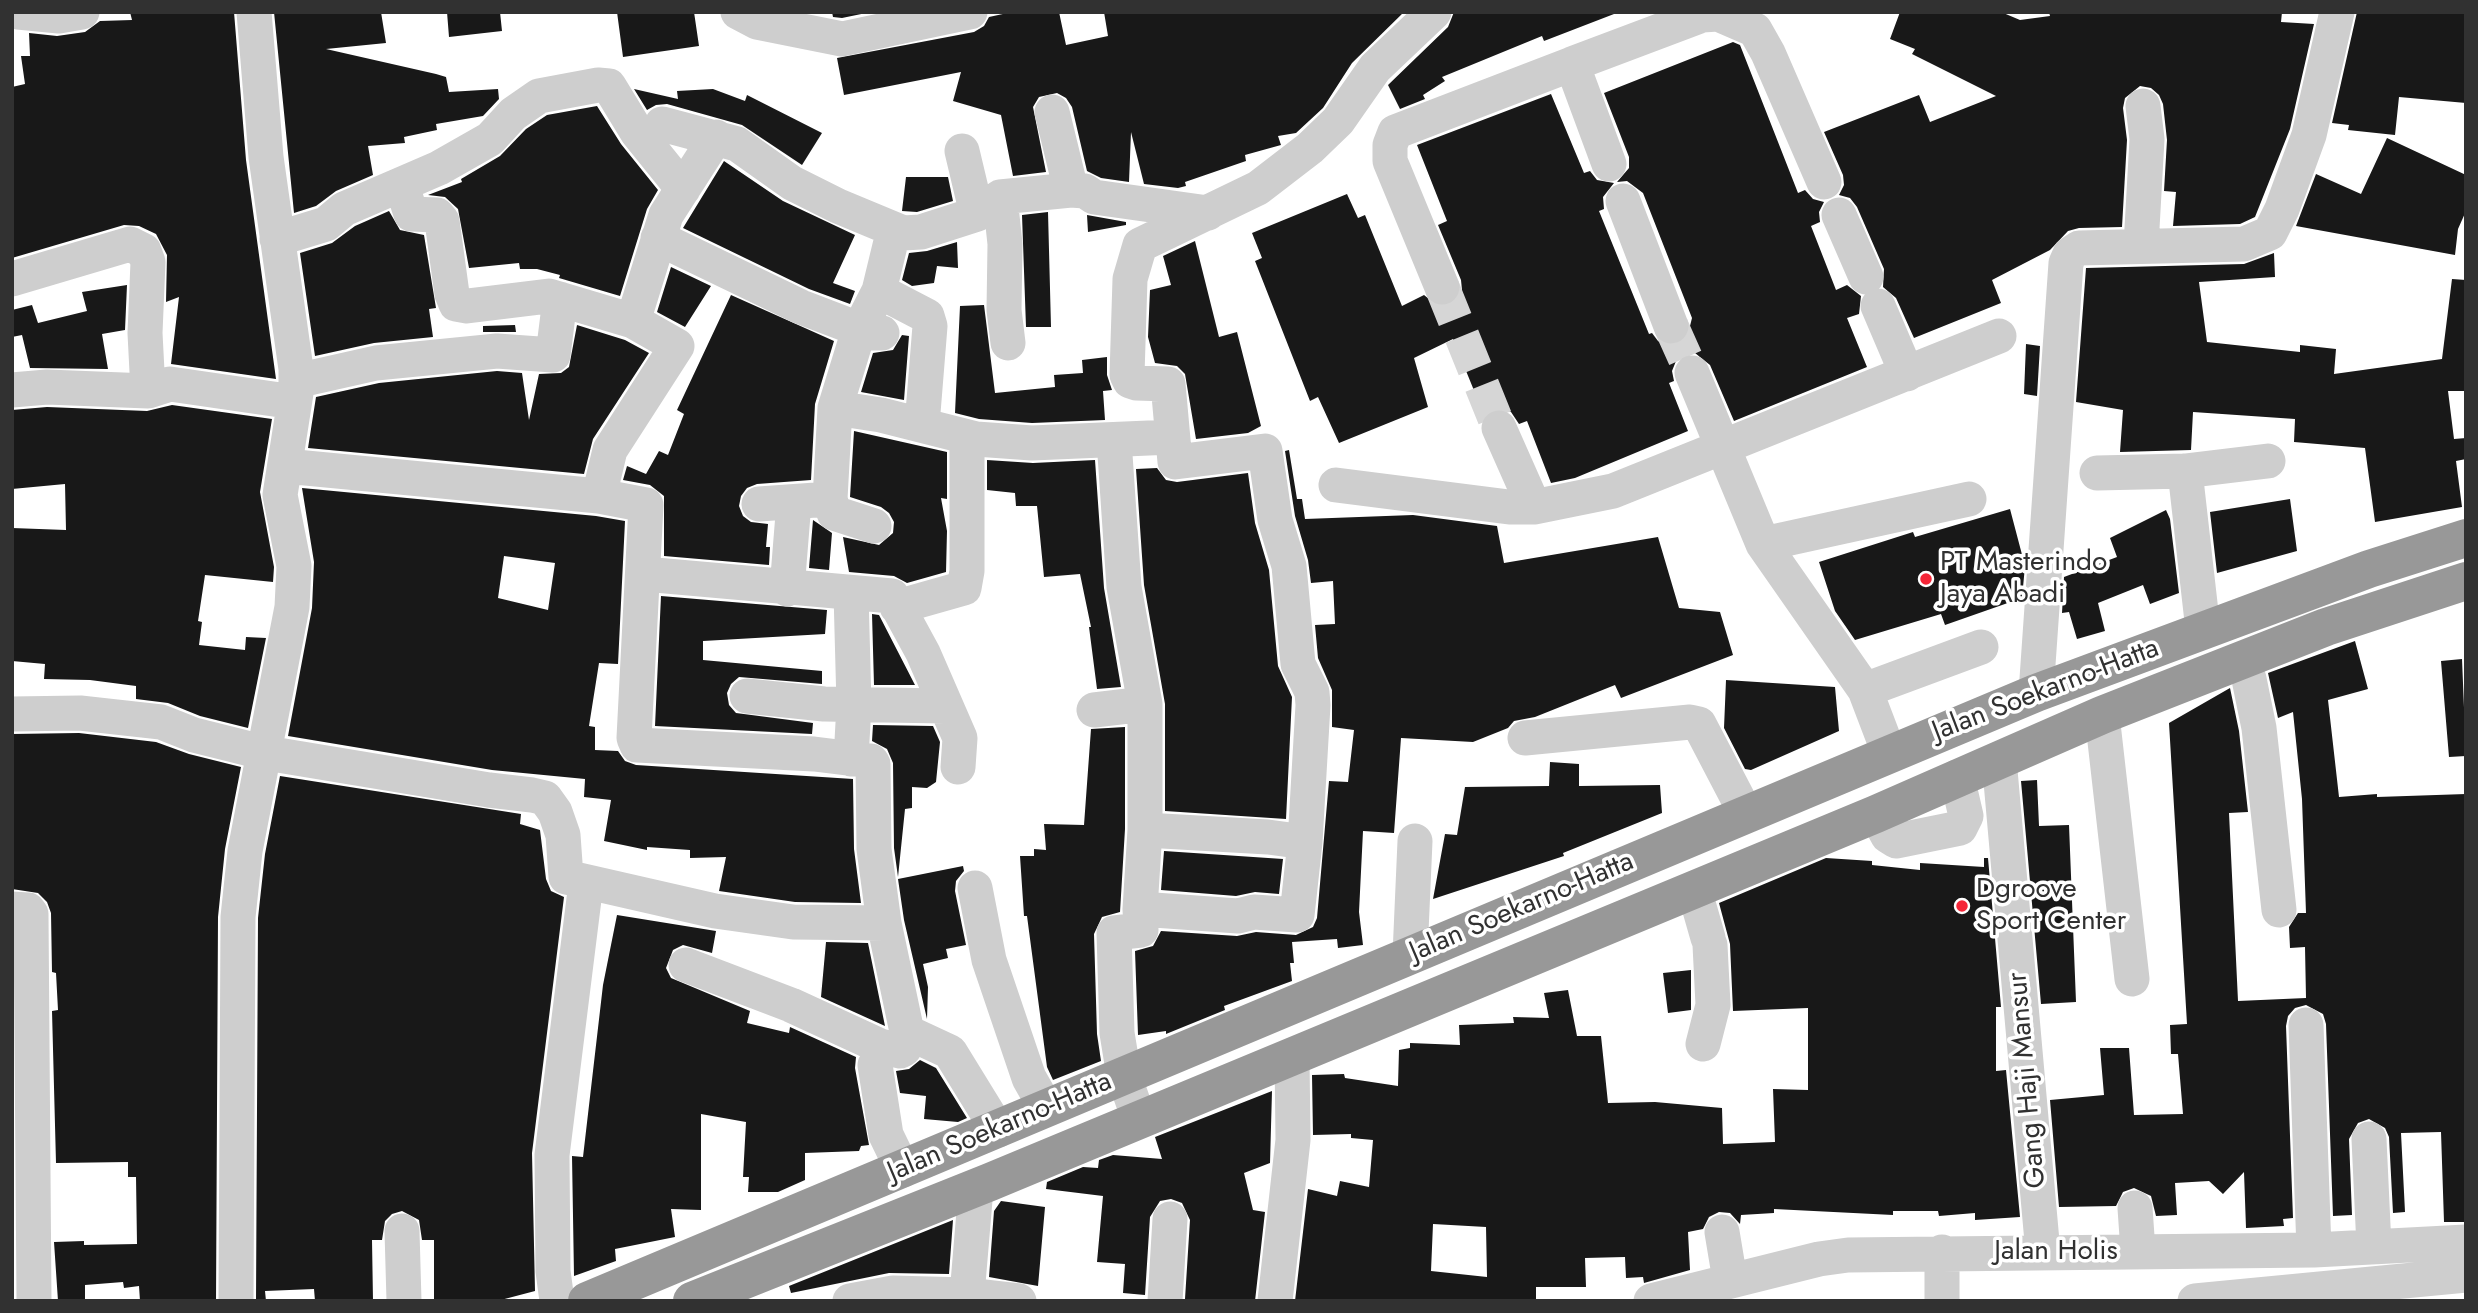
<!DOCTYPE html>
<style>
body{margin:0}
#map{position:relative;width:2478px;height:1313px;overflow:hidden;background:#fff;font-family:Jost,sans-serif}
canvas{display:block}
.frame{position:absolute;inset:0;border:14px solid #313131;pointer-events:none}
</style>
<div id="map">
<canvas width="2478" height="1313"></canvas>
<div class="frame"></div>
</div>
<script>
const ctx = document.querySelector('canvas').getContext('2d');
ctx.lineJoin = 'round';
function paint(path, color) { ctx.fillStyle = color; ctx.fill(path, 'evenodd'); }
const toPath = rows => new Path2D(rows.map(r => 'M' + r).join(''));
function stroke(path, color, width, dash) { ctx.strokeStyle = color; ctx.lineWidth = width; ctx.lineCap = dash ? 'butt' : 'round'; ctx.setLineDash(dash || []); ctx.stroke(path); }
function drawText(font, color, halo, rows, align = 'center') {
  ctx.font = font + ' Jost,sans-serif'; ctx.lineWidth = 7; ctx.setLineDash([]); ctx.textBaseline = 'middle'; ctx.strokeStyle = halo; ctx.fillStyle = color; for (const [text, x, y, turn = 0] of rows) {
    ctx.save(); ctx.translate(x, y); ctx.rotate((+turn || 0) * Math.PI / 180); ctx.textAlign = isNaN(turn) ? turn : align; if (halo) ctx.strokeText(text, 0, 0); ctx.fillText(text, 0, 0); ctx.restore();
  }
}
paint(toPath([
 [130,12,234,12,246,160,276,379,171,364,179,297,166,302,167,255,156,234,139,226,124,225,12,258,12,87,25,84,21,56,30,56,29,33,57,36,85,32,100,21,132,20],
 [274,12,381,12,386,43,326,49,436,74,446,77,449,92,498,89,499,99,483,116,436,124,437,130,404,137,405,143,368,146,373,175,336,191,316,206,294,213],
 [447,12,500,12,502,31,449,37],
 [617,12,694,12,699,46,623,57],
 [832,12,871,12,842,18,833,17],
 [1012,12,1059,12,1066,45,1108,36,1104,12,1404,12,1352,63,1323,108,1296,133,1278,136,1281,145,1245,155,1246,161,1185,182,1186,186,1178,188,1144,184,1131,132,1129,182,1101,178,1087,171,1072,107,1066,98,1057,93,1039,97,1033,107,1046,172,1013,176,1001,115,953,101,961,72,844,95,837,58,974,32,984,26,989,17],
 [1454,12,1614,12,1614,14,1544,41,1542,36,1442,77,1445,81,1423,95,1425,99,1400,109,1388,85,1448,27],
 [1900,12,2001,12,2020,20,2050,16,2049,12,2282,12,2281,22,2314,24,2290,129,2255,217,2240,224,2173,226,2176,192,2164,191,2167,140,2163,104,2159,95,2151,88,2140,86,2125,98,2123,108,2127,140,2122,227,2079,228,2068,231,2050,250,1992,280,2001,303,1914,338,1896,298,1883,287,1884,269,1857,207,1850,198,1839,195,1844,185,1843,175,1824,132,1919,95,1930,122,1996,96,1912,54,1915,49,1890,39],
 [2357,12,2466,12,2466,103,2399,97,2395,135,2348,130,2349,125,2332,123],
 [1733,42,1740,45,1798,193,1805,190,1813,199,1824,202,1819,212,1820,222,1811,226,1836,290,1847,285,1861,296,1859,314,1847,318,1867,367,1734,421,1710,365,1695,353,1685,354,1676,361,1672,371,1674,381,1669,383,1688,431,1575,478,1551,483,1527,421,1519,424,1511,412,1502,408,1492,409,1484,415,1453,339,1414,358,1428,407,1339,443,1318,397,1310,401,1255,261,1262,258,1252,233,1347,194,1358,218,1365,215,1402,306,1424,295,1439,307,1450,305,1462,290,1461,280,1438,225,1447,221,1417,145,1551,94,1584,173,1590,171,1597,180,1614,183,1603,197,1604,209,1599,211,1649,334,1652,333,1658,341,1667,346,1679,344,1687,338,1692,318,1643,193,1627,181,1617,182,1629,168,1629,157,1604,93],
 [634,89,678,99,677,91,713,89,745,101,747,95,822,133,802,165,742,125,667,104,656,105,647,110],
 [597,106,621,144,658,190,647,209,620,296,559,278,560,275,537,269,520,269,519,263,469,268,458,209,445,197,428,195,462,182,461,179,500,156,526,129,547,115],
 [2387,138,2466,175,2466,211,2458,229,2455,255,2296,226,2316,174,2361,194],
 [724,161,783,201,855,235,833,283,855,291,850,304,809,289,683,228],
 [906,177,948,177,953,201,917,212,902,211],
 [389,211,400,230,424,235,436,308,429,309,433,337,374,343,315,356,300,253,332,243,355,226],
 [1048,212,1051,327,1026,327,1022,215],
 [1087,215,1126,222,1126,225,1088,232],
 [1195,241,1219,337,1237,332,1261,426,1248,433,1196,439,1185,374,1177,366,1155,363,1148,337,1150,290,1171,285,1163,256],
 [957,242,958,268,937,266,934,283,912,286,902,280,909,253,927,251],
 [2274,253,2275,277,2199,282,2207,342,2300,352,2300,345,2336,349,2334,374,2442,359,2452,279,2466,280,2466,391,2448,391,2454,439,2466,438,2466,459,2456,461,2462,507,2375,522,2365,448,2294,442,2295,419,2193,412,2191,450,2120,452,2123,410,2076,402,2086,268,2244,264],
 [671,267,711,286,685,327,657,312],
 [127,285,125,330,102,334,108,369,30,368,22,335,12,337,12,310,32,305,38,323,87,311,82,292],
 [731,295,834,341,815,404,811,480,757,484,747,488,741,496,739,506,743,516,751,522,768,524,766,547,770,547,769,565,664,556,664,496,650,485,623,480,627,466,646,474,659,451,668,455,684,414,677,410],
 [984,305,995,393,1055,387,1054,375,1083,373,1082,360,1107,357,1107,375,1112,390,1103,391,1105,420,1032,423,979,419,955,413,960,306],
 [515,325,516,332,483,332,483,326],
 [577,325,625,340,649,353,593,439,584,474,308,448,316,397,379,383,497,371,522,373,529,420,539,374,561,373,569,367],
 [902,335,909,336,904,400,861,392,873,353,893,350],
 [2026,344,2040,346,2037,396,2024,394],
 [172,405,272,419,260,492,274,567,273,582,205,575,198,621,202,622,199,645,245,650,246,637,266,638,248,728,200,716,168,703,136,699,136,686,90,680,44,679,45,664,12,661,12,528,66,530,65,484,12,489,12,410,47,407,147,411],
 [854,431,947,452,947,499,941,498,947,531,946,572,907,583,894,576,849,572,843,537,879,545,893,533,894,522,889,513,881,507,850,497],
 [1289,450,1297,499,1302,499,1305,519,1413,515,1497,526,1504,563,1658,537,1679,608,1720,612,1733,655,1621,698,1615,685,1535,717,1514,721,1508,728,1473,742,1401,738,1394,833,1363,831,1359,912,1363,945,1338,948,1337,939,1292,942,1294,963,1290,963,1292,981,1224,1006,1225,1010,1166,1034,1166,1031,1138,1035,1135,951,1153,946,1161,931,1237,936,1256,932,1296,935,1313,927,1317,918,1329,781,1348,782,1354,730,1332,727,1332,690,1318,658,1315,625,1335,624,1333,581,1311,583,1308,560,1295,516,1285,451],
 [987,460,1033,463,1095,460,1104,588,1121,687,1097,689,1089,627,1091,627,1080,574,1044,577,1037,506,1016,506,1015,493,987,490],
 [1157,468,1166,480,1177,482,1248,473,1255,523,1269,570,1278,666,1292,697,1286,819,1165,811,1165,704,1144,585,1136,469],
 [302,488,596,516,625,521,618,664,599,663,589,726,595,727,595,750,618,751,625,761,636,765,853,779,854,849,861,903,795,902,719,891,726,857,690,858,690,850,647,847,647,850,604,841,611,800,584,797,585,779,492,770,288,736,312,608,314,562],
 [504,556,555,563,548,610,498,598],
 [2290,499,2297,551,2217,573,2210,512],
 [2010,509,2025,566,2022,598,1945,625,1941,614,1855,640,1835,611,1819,562,1913,532,1915,537],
 [2166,510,2170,519,2179,593,2150,604,2143,585,2098,603,2105,631,2077,639,2069,612,2062,613,2064,577,2117,557,2110,538],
 [813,520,832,533,829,570,809,568],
 [661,596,827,610,825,634,703,641,703,660,822,671,822,684,739,677,731,684,727,693,729,705,736,713,813,723,812,734,655,726],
 [872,614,879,615,915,685,874,685],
 [2355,641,2368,689,2328,700,2339,797,2377,794,2377,797,2466,794,2466,1222,2444,1222,2441,1132,2401,1133,2405,1212,2393,1213,2389,1137,2385,1128,2369,1119,2358,1123,2349,1139,2352,1215,2333,1216,2326,1024,2323,1014,2306,1005,2295,1008,2288,1016,2286,1026,2293,1218,2283,1219,2284,1226,2246,1228,2244,1172,2223,1194,2209,1181,2175,1183,2177,1215,2156,1216,2151,1196,2134,1188,2123,1192,2116,1206,2059,1207,2050,1100,2104,1095,2100,1048,2129,1048,2134,1115,2183,1114,2178,1054,2171,1054,2170,1025,2187,1024,2169,723,2230,688,2239,731,2248,812,2229,813,2238,1001,2306,998,2305,947,2290,948,2289,927,2298,913,2306,913,2302,799,2293,712,2278,718,2268,673],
 [2462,659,2466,756,2449,757,2441,661],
 [1726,680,1835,687,1839,731,1751,770,1745,769,1724,728],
 [873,725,933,726,940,742,936,782,927,788,912,787,912,808,905,809,898,877,894,848,893,763,887,749,872,741],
 [1125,727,1125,829,1120,912,1102,917,1094,934,1097,1034,1101,1061,1053,1080,1047,1067,1027,916,1024,916,1020,856,1034,856,1034,849,1046,850,1044,824,1084,825,1091,729],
 [79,733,156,742,189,754,241,767,225,849,218,917,216,1301,140,1301,139,1286,124,1288,123,1282,85,1285,85,1301,58,1301,54,1242,84,1241,84,1245,137,1244,136,1177,128,1177,128,1162,56,1163,52,1011,58,1010,56,973,52,972,51,913,47,902,38,893,12,889,12,734],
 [1550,762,1579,764,1579,786,1660,785,1662,813,1563,853,1564,856,1433,899,1445,834,1457,835,1465,787,1549,786],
 [280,776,521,814,520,824,540,830,546,879,551,891,564,897,532,1153,535,1291,497,1301,434,1301,434,1240,422,1240,419,1220,402,1211,392,1214,385,1221,382,1240,372,1240,373,1301,315,1301,314,1289,265,1291,266,1301,256,1301,258,918,265,854],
 [2037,780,2039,826,2069,825,2076,1002,2041,1004,2021,781],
 [1164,851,1283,859,1279,894,1255,892,1236,896,1161,890],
 [1826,858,1872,861,1872,865,1920,870,1920,863,1984,867,1984,858,1988,858,2001,1007,1996,1007,1996,1071,2006,1070,2020,1217,1975,1220,1975,1213,1939,1216,1938,1211,1893,1211,1893,1215,1774,1209,1774,1213,1741,1215,1740,1224,1730,1213,1719,1212,1709,1217,1703,1229,1688,1232,1690,1270,1644,1283,1643,1277,1626,1278,1625,1257,1585,1258,1586,1287,1536,1287,1536,1299,1295,1301,1308,1189,1337,1196,1340,1181,1369,1187,1373,1140,1351,1138,1351,1134,1313,1135,1312,1075,1344,1074,1345,1078,1398,1086,1399,1050,1410,1048,1410,1043,1460,1045,1459,1025,1514,1023,1513,1017,1549,1018,1544,993,1568,990,1577,1036,1601,1036,1608,1103,1655,1102,1722,1108,1723,1144,1775,1142,1773,1089,1808,1090,1808,1008,1733,1011,1730,944,1719,903],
 [1433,1224,1486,1227,1487,1277,1431,1271],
 [963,866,964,871,956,881,955,891,966,945,946,949,948,958,923,964,928,987,927,1019,904,920,898,879],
 [617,915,716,931,712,953,683,945,673,950,666,968,671,978,750,1011,747,1023,789,1033,790,1027,856,1057,855,1068,869,1145,861,1146,859,1151,805,1153,805,1180,778,1192,748,1192,749,1177,743,1177,746,1122,701,1114,701,1210,671,1209,675,1237,615,1249,616,1261,574,1276,572,1156,583,1157,603,985],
 [826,942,868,943,885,1026,821,997],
 [1691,970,1691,1010,1668,1013,1663,973],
 [920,1060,936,1068,967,1118,958,1122,924,1119,926,1096,900,1093,896,1071,909,1069],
 [1272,1091,1270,1163,1244,1173,1253,1210,1265,1212,1255,1301,1185,1299,1190,1220,1182,1203,1171,1199,1160,1201,1150,1217,1145,1295,1123,1293,1125,1264,1097,1262,1103,1196,1046,1189,1047,1182,1083,1167,1098,1168,1099,1160,1113,1155,1162,1159,1155,1137],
 [1001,1201,1045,1207,1038,1286,989,1277,994,1211],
 [953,1220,949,1274,889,1273,791,1293,789,1286]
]), '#181818');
stroke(toPath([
 [1442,287,1499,428],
 [1671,326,1692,373]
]), '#d6d6d6', 35, [35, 18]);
stroke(toPath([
 [18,12,59,16,82,12],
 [738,12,757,22,842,39,970,12],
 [1052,112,1071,190],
 [662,124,737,144,792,183,838,206,903,233,921,232,977,214,1000,197,1071,190,1085,191,1094,197,1208,213],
 [962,151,977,214],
 [1609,164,1572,64,1702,15,1718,14,1755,30,1768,53,1824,182],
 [402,186,411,214,437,215,442,221,452,294,456,304,467,306,549,296,633,321],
 [1000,197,1005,244,1004,310,1008,343],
 [1623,201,1671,326],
 [1839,215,1866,277],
 [894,229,879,291,927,316,930,326,922,425],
 [658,238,801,307,869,333,882,333],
 [277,239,326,224,344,209,439,168,490,139,513,114,539,96,598,85,609,86,637,132,683,189],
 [2141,246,2147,139,2143,106],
 [12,279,130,244,144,251,148,262,145,333,148,391],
 [1442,287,1390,161,1390,145,1395,132,1572,64],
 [1878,306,1907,374],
 [1692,373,1763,544,1865,690,1889,753],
 [296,381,376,363,497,351,553,355,560,299],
 [12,390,47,387,148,391,170,384,294,402],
 [835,408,881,415,976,439,1032,443,1172,437],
 [1499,428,1534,507],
 [1114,440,1124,587,1145,704,1145,830,1140,909],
 [285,466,599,496,646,505,634,738,637,745,814,754,871,761,873,764,874,849,884,923,907,1032,904,1049,900,1051,880,1046,791,1005,686,965],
 [2185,471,2203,630],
 [2097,473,2185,471,2268,461],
 [1336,485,1509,507,1534,507,1613,491,1999,336],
 [599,496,610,450,677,346,633,321,666,215,716,137],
 [759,504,816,500],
 [874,526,834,513,830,499,835,408,859,330,879,291],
 [1763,544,1969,499],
 [644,574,892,596,923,653,960,738,958,767],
 [787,589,794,502],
 [851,593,854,705,851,759],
 [897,607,964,588,967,571,967,437],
 [2242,660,2249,679,2259,728,2279,910],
 [1865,690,1981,647],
 [2036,693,2066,263,2070,254,2079,248,2244,244,2270,233,2282,209,2309,135,2337,12],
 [747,696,824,704,945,706],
 [1094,710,1145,704],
 [12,714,80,713,161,722,194,735,266,753,489,790,532,795,545,798,555,812,563,835,566,877,715,911,793,922,884,923],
 [2102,715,2132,979],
 [1525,738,1690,722,1699,724,1746,814],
 [1999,759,2043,1253],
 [1876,814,1888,836,1896,841,1960,828,1966,816,1957,777],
 [1145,830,1268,837,1305,842,1313,705,1312,692,1298,664,1289,566,1275,520,1265,451,1175,462,1168,384,1136,383,1130,381,1127,375,1130,279,1140,245,1258,188,1310,148,1338,121,1375,68,1434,12],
 [975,888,989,960,1029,1078,1046,1108],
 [1694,889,1708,938],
 [12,909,28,910,31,914,34,1301],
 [1410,955,1415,841],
 [2306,1025,2314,1250],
 [907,1032,950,1052,998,1130],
 [1703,1044,1713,1005,1710,945],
 [875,1065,886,1135,903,1170],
 [1139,1119,1124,1076,1117,1033,1114,933,1141,930,1140,909,1238,916,1254,912,1297,915,1305,842],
 [2369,1139,2374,1247],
 [2135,1208,2138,1251],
 [402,1231,404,1301],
 [1722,1232,1730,1280],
 [967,1295,976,1188],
 [236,1301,238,917,245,851,292,607,294,566,280,495,296,393,296,369,266,157,254,12],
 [557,1301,553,1271,552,1155,586,883],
 [850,1301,893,1293,967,1295,1019,1301],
 [1165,1301,1170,1219],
 [1275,1301,1293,1140,1292,1056],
 [1651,1301,1819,1259,1848,1255,2314,1250,2466,1242],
 [1942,1301,1942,1252],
 [2195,1301,2466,1275]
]), '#cecece', 35);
stroke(toPath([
 [587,1301,2036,693,2369,569,2466,538],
 [692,1301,990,1182,1876,814,2102,715,2326,627,2466,581]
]), '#989898', 38);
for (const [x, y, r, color] of [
 [1926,579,7,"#f52638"],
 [1962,906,7,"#f52638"]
]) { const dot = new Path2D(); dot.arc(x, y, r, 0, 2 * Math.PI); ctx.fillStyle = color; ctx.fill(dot); stroke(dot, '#fff', 2.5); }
drawText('28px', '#313131', '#fff', [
 ["PT Masterindo",1940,563],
 ["Jaya Abadi",1940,595],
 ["Dgroove",1976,890],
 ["Sport Center",1976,922]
], 'left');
drawText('28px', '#313131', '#fff', [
 ["Jalan Soekarno-Hatta",2046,691,-21],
 ["Jalan Soekarno-Hatta",1522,908,-23],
 ["Gang Haji Mansur",2028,1080,-95],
 ["Jalan Soekarno-Hatta",1000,1128,-23],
 ["Jalan Holis",2056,1252]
]);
</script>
